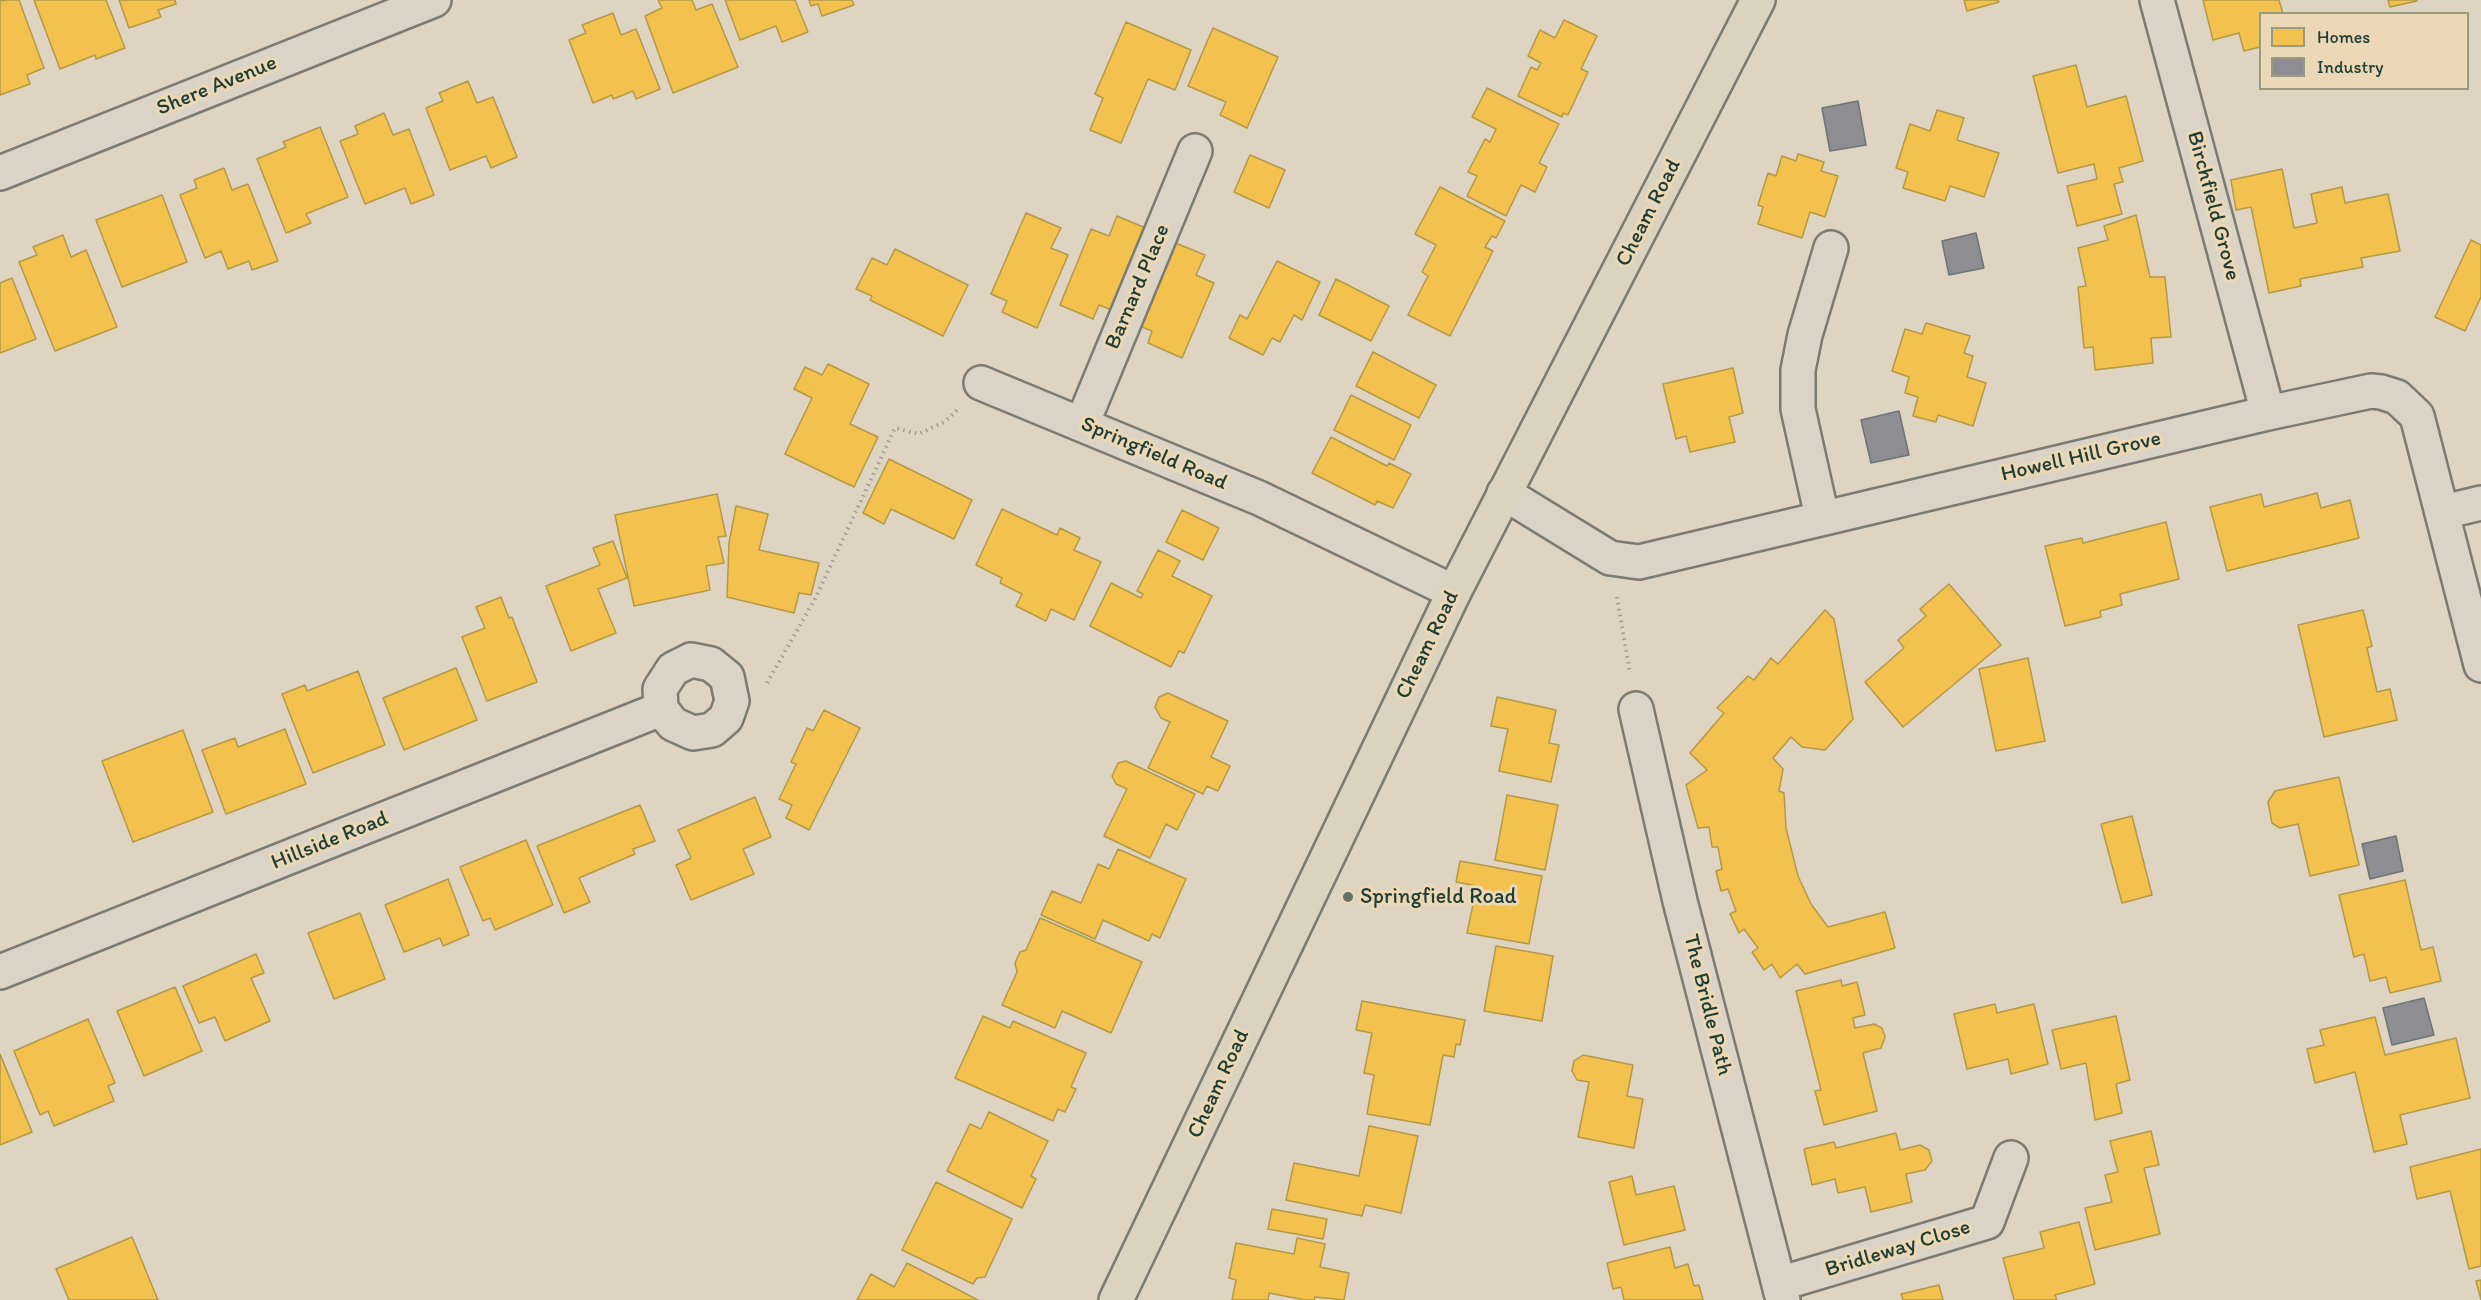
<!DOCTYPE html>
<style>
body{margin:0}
#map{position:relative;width:2481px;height:1300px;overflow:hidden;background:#dfd4c2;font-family:Itim,sans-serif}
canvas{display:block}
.legend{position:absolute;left:2259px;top:12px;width:210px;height:78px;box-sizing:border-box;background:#ebd8b6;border:2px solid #999a82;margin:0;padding:8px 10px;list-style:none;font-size:18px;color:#1f3d34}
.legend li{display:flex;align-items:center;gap:12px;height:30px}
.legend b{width:30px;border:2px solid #999a82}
</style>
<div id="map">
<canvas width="2481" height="1300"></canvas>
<ul class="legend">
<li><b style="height:16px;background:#f2c14e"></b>Homes</li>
<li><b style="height:16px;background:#8d8d92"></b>Industry</li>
</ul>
</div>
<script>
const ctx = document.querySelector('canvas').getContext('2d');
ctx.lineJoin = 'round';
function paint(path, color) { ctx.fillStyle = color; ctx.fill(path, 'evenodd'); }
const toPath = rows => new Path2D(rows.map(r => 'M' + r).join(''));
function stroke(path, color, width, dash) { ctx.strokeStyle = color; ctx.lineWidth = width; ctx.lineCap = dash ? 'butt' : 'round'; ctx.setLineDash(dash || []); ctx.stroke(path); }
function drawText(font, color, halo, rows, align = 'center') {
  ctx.font = font + ' Itim,sans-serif'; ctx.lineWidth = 6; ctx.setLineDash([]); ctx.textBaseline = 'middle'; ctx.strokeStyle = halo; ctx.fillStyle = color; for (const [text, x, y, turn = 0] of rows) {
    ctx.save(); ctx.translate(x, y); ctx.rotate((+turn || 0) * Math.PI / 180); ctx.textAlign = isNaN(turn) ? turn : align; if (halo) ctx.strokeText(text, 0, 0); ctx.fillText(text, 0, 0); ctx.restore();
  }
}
const homes = toPath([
 [6,0,19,0,44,68,27,75,30,84,0,95,0,1,6,0],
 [34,0,106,0,125,48,96,59,95,55,60,69,34,0],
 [119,0,175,0,176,4,158,10,161,17,129,28,119,0],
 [658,0,692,0,696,10,712,4,738,67,673,93,645,16,662,8,658,0],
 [725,0,795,0,808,32,782,42,776,26,740,40,725,0],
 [809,0,852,0,854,5,822,16,818,4,811,6,809,0],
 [1964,0,1998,0,1999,2,1967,11,1964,0],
 [2203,0,2279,0,2283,14,2260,14,2260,47,2244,51,2239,33,2213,40,2203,0],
 [2388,0,2416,0,2417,1,2390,7,2388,0],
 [613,13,621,35,636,29,660,89,636,99,633,91,613,99,612,95,593,103,569,40,586,33,582,25,613,13],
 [1564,20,1597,36,1581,69,1588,72,1568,115,1563,113,1562,117,1518,96,1531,67,1537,70,1541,63,1528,56,1540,30,1555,38,1564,20],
 [1126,22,1191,50,1175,90,1148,79,1121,143,1090,130,1103,98,1095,94,1126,22],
 [1213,28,1278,57,1247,128,1220,115,1226,102,1188,86,1213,28],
 [2076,65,2087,107,2126,96,2143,161,2119,168,2123,182,2114,184,2122,214,2077,226,2067,186,2097,179,2094,164,2058,173,2033,76,2076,65],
 [468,81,477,103,493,97,517,157,491,168,486,156,450,170,426,108,443,101,439,93,468,81],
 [1487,88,1559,124,1539,163,1547,167,1535,192,1521,185,1506,216,1467,196,1477,176,1468,172,1485,139,1490,142,1496,129,1472,117,1487,88],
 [1937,110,1964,118,1957,140,1999,153,1984,197,1950,186,1945,201,1903,188,1908,172,1896,168,1910,124,1930,131,1937,110],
 [384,113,393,135,409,129,434,195,411,204,405,188,365,204,340,141,358,134,355,126,384,113],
 [320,127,348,197,306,214,311,223,286,233,257,159,286,147,283,142,320,127],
 [1798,154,1824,162,1821,171,1838,176,1825,217,1810,212,1802,238,1758,224,1763,207,1758,205,1768,173,1776,176,1782,156,1796,161,1798,154],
 [1250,155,1285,170,1269,208,1234,192,1250,155],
 [224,168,232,190,248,184,278,261,252,270,249,261,228,269,221,251,205,258,180,195,197,188,194,180,224,168],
 [2282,169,2294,228,2317,223,2311,194,2342,187,2345,203,2388,194,2400,251,2361,258,2363,267,2300,279,2301,286,2269,293,2251,207,2236,210,2231,180,2282,169],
 [1440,187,1505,221,1496,238,1492,236,1485,247,1493,251,1450,336,1408,315,1428,276,1422,272,1436,245,1415,234,1440,187],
 [162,195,187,262,122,287,96,220,162,195],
 [1026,213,1061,228,1051,248,1068,255,1037,328,1002,312,1007,301,991,294,1026,213],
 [2136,215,2150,277,2165,277,2171,337,2151,338,2153,363,2095,370,2093,347,2084,348,2078,287,2086,286,2078,248,2108,240,2104,226,2136,215],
 [1117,216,1148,229,1114,311,1099,305,1093,319,1060,305,1091,229,1109,236,1117,216],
 [63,235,71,257,86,250,117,327,55,351,19,262,37,255,33,247,63,235],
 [2471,240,2481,245,2481,297,2465,331,2435,317,2471,240],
 [1173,242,1205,255,1196,275,1214,283,1182,358,1148,343,1152,331,1137,325,1173,242],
 [895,249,968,285,943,336,870,300,872,296,856,289,872,258,887,265,895,249],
 [1277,261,1320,282,1302,320,1294,315,1280,342,1272,338,1263,355,1229,338,1240,315,1247,319,1277,261],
 [12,278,36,339,0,353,0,283,12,278],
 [1336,279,1389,306,1371,341,1319,315,1336,279],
 [1926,323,1970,336,1964,353,1973,356,1967,377,1986,383,1973,426,1938,415,1936,422,1913,416,1918,397,1905,393,1909,377,1892,371,1905,329,1922,334,1926,323],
 [1373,352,1436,385,1419,418,1356,386,1373,352],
 [828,364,869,384,850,424,878,437,854,487,785,454,812,398,794,389,805,367,822,375,828,364],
 [1733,368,1743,413,1729,417,1735,442,1690,452,1686,436,1676,439,1663,384,1733,368],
 [1351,395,1411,425,1394,460,1334,430,1351,395],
 [1331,437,1387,466,1389,463,1411,474,1393,508,1377,501,1375,505,1312,473,1331,437],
 [889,459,972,500,954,539,891,509,884,524,863,513,889,459],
 [2317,493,2321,508,2350,500,2359,538,2227,571,2210,507,2261,494,2264,507,2317,493],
 [717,494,726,536,718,537,724,563,706,566,710,590,634,606,615,515,717,494],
 [736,506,768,514,759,550,819,563,811,595,799,593,794,613,727,597,729,543,736,506],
 [1002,509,1057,535,1060,528,1080,538,1074,550,1101,562,1074,620,1051,609,1046,621,1016,606,1022,594,1000,583,1002,578,976,565,1002,509],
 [1182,510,1219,528,1203,560,1166,542,1182,510],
 [2166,522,2179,579,2120,594,2122,605,2100,611,2101,617,2065,626,2045,546,2082,538,2083,543,2166,522],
 [613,541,627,578,598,589,616,633,571,651,546,586,600,565,593,548,613,541],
 [1158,550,1180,561,1172,576,1212,596,1184,653,1179,651,1171,667,1090,626,1111,583,1141,598,1143,594,1137,591,1158,550],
 [1949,584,2001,645,1903,727,1865,682,1904,648,1898,640,1926,616,1920,609,1949,584],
 [501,597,509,618,512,617,537,682,487,701,462,637,485,628,476,607,501,597],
 [1825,610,1834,619,1853,719,1825,750,1802,747,1791,737,1773,758,1783,769,1779,791,1784,793,1786,828,1798,876,1811,904,1828,927,1885,912,1895,948,1805,974,1797,964,1780,978,1772,964,1764,970,1752,952,1758,948,1744,929,1739,933,1730,914,1736,911,1728,889,1721,891,1716,871,1722,869,1718,847,1712,847,1709,827,1698,828,1686,785,1707,770,1690,753,1724,713,1717,708,1748,676,1754,680,1771,658,1778,664,1825,610],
 [2363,610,2372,646,2367,648,2377,692,2390,689,2397,720,2324,737,2298,625,2363,610],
 [2028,658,2045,741,1996,751,1979,669,2028,658],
 [456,668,477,720,404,750,383,698,456,668],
 [358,671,385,745,313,773,282,694,305,685,307,691,358,671],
 [1168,693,1228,721,1211,757,1230,766,1218,791,1207,786,1203,794,1148,768,1170,722,1161,718,1155,707,1159,697,1168,693],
 [1497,697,1556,710,1549,743,1559,745,1551,782,1499,771,1508,729,1491,726,1497,697],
 [824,710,860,728,809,830,786,818,792,805,779,799,796,764,791,762,807,728,813,731,824,710],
 [285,729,306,784,226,814,202,750,235,738,238,747,285,729],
 [183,730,213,812,133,842,102,761,183,730],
 [1126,761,1195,794,1177,830,1166,824,1150,858,1104,836,1127,789,1116,784,1112,776,1118,763,1126,761],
 [2339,777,2359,865,2310,876,2298,824,2280,828,2272,823,2268,802,2275,791,2339,777],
 [1507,795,1558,805,1545,870,1495,860,1507,795],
 [755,797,771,837,743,849,754,874,691,900,676,865,691,858,678,830,755,797],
 [640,805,655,841,633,849,635,854,579,878,590,902,564,913,537,846,640,805],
 [2132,816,2152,895,2122,903,2101,824,2132,816],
 [526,840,553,905,495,930,490,918,483,921,460,867,526,840],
 [1118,849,1186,879,1160,938,1152,934,1149,941,1103,920,1095,939,1041,915,1052,891,1081,903,1098,864,1109,869,1118,849],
 [1460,861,1542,876,1529,944,1467,933,1477,886,1456,882,1460,861],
 [448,879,469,935,443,946,440,938,404,952,385,905,448,879],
 [2405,880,2421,950,2433,947,2441,981,2390,993,2386,977,2370,981,2364,954,2354,957,2339,895,2405,880],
 [360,913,385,979,334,999,308,933,360,913],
 [1040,918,1142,962,1111,1033,1062,1011,1055,1028,1002,1005,1017,972,1015,963,1020,952,1026,950,1040,918],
 [1496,946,1553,956,1542,1021,1484,1011,1496,946],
 [256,954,264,973,251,978,270,1021,225,1041,215,1017,199,1023,183,986,256,954],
 [1841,980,1842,986,1857,982,1865,1015,1853,1018,1855,1028,1874,1024,1882,1028,1885,1037,1881,1048,1863,1053,1877,1111,1824,1125,1815,1091,1821,1090,1796,991,1841,980],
 [175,987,202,1051,144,1076,117,1011,175,987],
 [1362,1001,1465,1020,1460,1045,1456,1044,1454,1057,1443,1055,1430,1125,1367,1114,1374,1075,1364,1073,1372,1033,1356,1030,1362,1001],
 [1995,1004,1997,1013,2034,1004,2048,1064,2011,1074,2008,1059,1967,1069,1954,1014,1995,1004],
 [983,1016,1010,1028,1013,1021,1086,1053,1071,1087,1076,1089,1065,1112,1058,1109,1053,1121,955,1078,983,1016],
 [2116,1016,2130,1080,2116,1084,2122,1113,2095,1120,2086,1063,2061,1069,2052,1030,2116,1016],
 [2375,1017,2385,1055,2456,1038,2470,1098,2400,1115,2407,1144,2374,1152,2355,1072,2315,1083,2307,1049,2324,1045,2320,1030,2375,1017],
 [88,1019,115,1083,108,1086,114,1101,54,1126,48,1111,40,1115,14,1051,88,1019],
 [0,1054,32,1132,0,1145,0,1054],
 [1583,1055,1633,1065,1627,1096,1643,1099,1634,1148,1578,1137,1589,1082,1577,1080,1572,1071,1574,1061,1583,1055],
 [989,1112,1048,1141,1031,1176,1036,1179,1022,1208,947,1171,970,1124,981,1129,989,1112],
 [1369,1126,1418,1136,1401,1213,1365,1205,1362,1216,1286,1200,1294,1163,1359,1176,1369,1126],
 [2151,1131,2159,1165,2144,1168,2160,1234,2095,1250,2085,1208,2112,1202,2105,1175,2118,1172,2110,1141,2151,1131],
 [1896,1133,1900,1150,1920,1145,1929,1150,1932,1161,1925,1170,1906,1174,1912,1202,1871,1212,1865,1187,1838,1193,1835,1179,1812,1185,1804,1149,1834,1142,1836,1148,1896,1133],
 [2481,1149,2481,1266,2469,1269,2450,1191,2417,1199,2410,1167,2481,1149],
 [1632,1176,1636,1195,1674,1186,1685,1230,1624,1245,1609,1182,1632,1176],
 [936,1182,1012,1219,985,1277,977,1278,973,1284,902,1250,936,1182],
 [1272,1209,1327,1219,1323,1239,1268,1229,1272,1209],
 [2079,1222,2095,1284,2055,1295,2057,1300,2014,1300,2003,1258,2044,1248,2040,1232,2079,1222],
 [132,1237,158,1300,69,1300,56,1269,132,1237],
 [1297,1238,1325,1244,1320,1267,1349,1273,1344,1300,1315,1297,1314,1300,1305,1300,1269,1293,1268,1300,1232,1300,1236,1280,1229,1278,1236,1243,1294,1254,1297,1238],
 [1670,1247,1675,1268,1688,1264,1694,1286,1699,1285,1703,1300,1624,1300,1621,1287,1613,1289,1607,1263,1670,1247],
 [907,1263,978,1300,857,1300,871,1274,894,1287,907,1263],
 [2481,1280,2481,1300,2476,1281,2481,1280],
 [1939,1285,1943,1300,1903,1300,1901,1294,1939,1285]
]);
paint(homes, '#f2c14e');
stroke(homes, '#b39946', 1.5);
const industry = toPath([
 [1858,101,1866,145,1830,151,1822,108,1858,101],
 [1976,233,1984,268,1949,275,1942,241,1976,233],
 [1899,411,1909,455,1871,463,1861,420,1899,411],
 [2396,836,2403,871,2370,879,2362,844,2396,836],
 [2424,998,2434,1035,2392,1045,2383,1008,2424,998]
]);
paint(industry, '#8d8d92');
stroke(industry, '#6c7576', 1.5);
const minor = toPath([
 [2157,0,2268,413],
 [0,173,434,0],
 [981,383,1259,498,1454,592],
 [1082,424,1195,151],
 [1504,493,1610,558,1639,562,2268,413,2371,391,2381,392,2397,397,2417,416,2481,665],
 [2443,512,2481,503],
 [1822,517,1798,409,1798,370,1805,335,1831,248],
 [691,660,711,664,727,677,732,701,726,718,712,730,693,733,673,724,661,709,660,689,673,669,691,660],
 [1636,709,1680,901,1783,1300],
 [0,972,661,709],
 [1779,1284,1987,1222,2011,1158]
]);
const trunk = toPath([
 [1116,1300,1454,592,1758,0]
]);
stroke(minor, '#7b7b72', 38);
stroke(trunk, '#7b7b72', 38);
stroke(toPath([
 [1617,597,1630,673],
 [767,683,815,599,895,428,919,434,946,421,957,410]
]), '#9e9c92', 4, [1.5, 4.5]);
stroke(minor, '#dbd3c6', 33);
stroke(trunk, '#dbd2c0', 33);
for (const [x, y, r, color] of [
 [1348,897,6,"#627266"]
]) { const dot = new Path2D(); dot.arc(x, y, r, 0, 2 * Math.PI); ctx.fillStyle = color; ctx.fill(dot); stroke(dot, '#ebd8b6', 2); }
drawText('22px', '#1f3d34', '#ebd8b6', [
 ["Shere Avenue",217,86,-22],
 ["Birchfield Grove",2213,206,75],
 ["Cheam Road",1649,213,-63],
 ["Barnard Place",1138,287,-67],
 ["Springfield Road",1154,454,23],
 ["Howell Hill Grove",2081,457,-13],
 ["Cheam Road",1428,645,-64],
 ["Hillside Road",330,841,-22],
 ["The Bridle Path",1707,1005,76],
 ["Cheam Road",1219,1084,-65],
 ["Bridleway Close",1898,1249,-17]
]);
drawText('22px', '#1f3d34', '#ebd8b6', [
 ["Springfield Road",1360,897]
], 'left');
</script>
